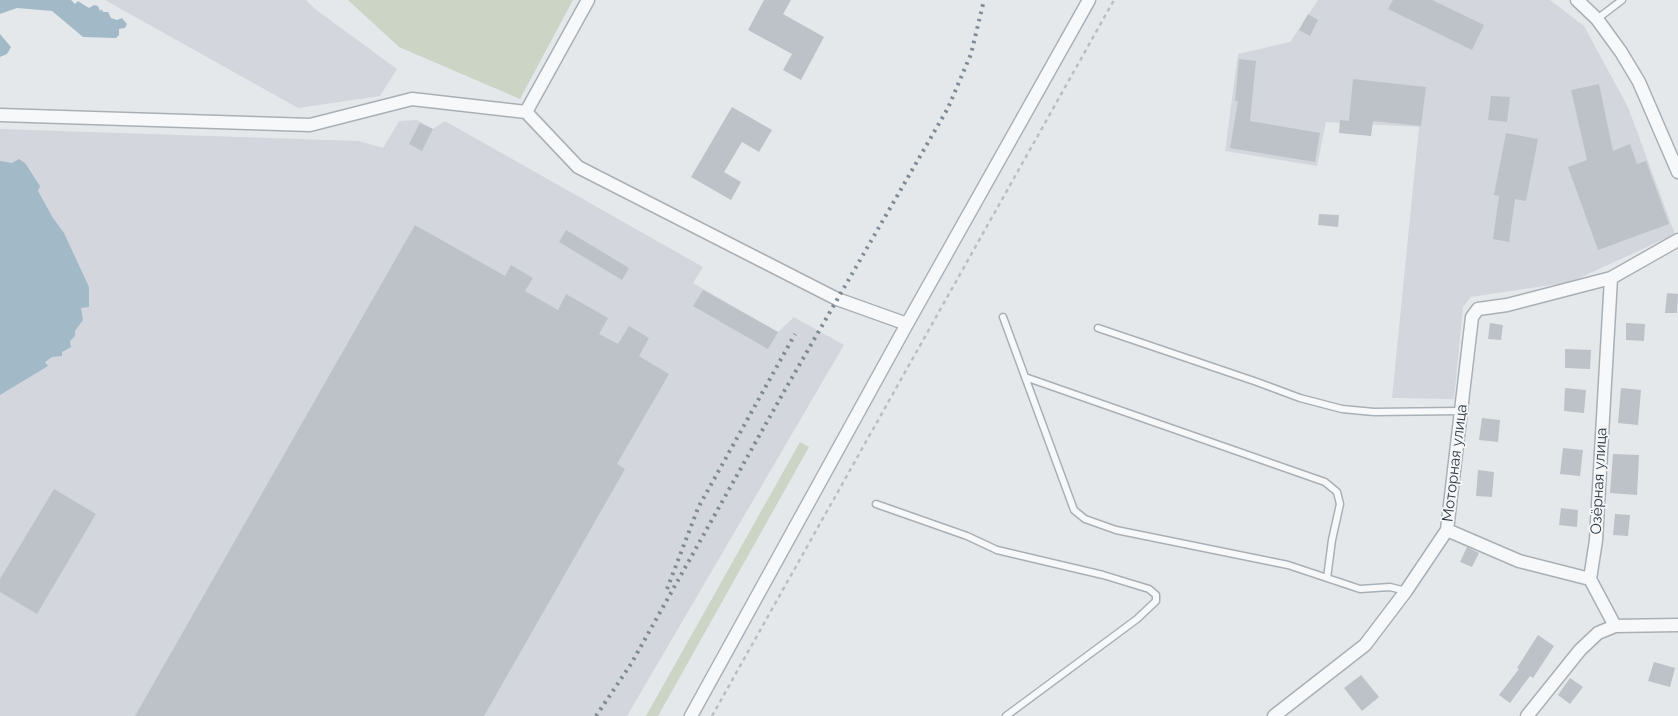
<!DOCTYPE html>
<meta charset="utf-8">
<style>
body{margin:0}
canvas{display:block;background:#e4e8eb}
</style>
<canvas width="1678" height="716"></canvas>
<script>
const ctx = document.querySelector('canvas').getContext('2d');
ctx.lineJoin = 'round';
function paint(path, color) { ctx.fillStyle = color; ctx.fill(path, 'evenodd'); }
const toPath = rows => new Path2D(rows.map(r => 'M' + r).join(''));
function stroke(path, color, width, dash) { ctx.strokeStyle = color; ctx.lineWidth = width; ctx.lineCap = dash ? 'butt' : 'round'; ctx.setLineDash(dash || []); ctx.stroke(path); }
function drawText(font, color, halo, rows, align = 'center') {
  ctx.font = font + ' Raleway,sans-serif'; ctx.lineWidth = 4; ctx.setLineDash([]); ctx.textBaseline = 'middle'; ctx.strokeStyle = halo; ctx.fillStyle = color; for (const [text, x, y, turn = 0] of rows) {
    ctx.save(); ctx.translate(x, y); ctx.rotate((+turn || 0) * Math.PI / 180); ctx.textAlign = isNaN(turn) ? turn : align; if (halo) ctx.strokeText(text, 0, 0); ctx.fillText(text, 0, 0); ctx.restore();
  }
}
paint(toPath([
 [105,0,306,0,315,9,397,69,380,96,298,108],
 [1318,0,1550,0,1584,26,1628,107,1675,234,1571,282,1471,297,1463,307,1454,399,1392,398,1419,127,1326,122,1317,166,1225,151,1238,54,1290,42],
 [417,120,433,129,445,121,703,267,693,283,778,332,794,317,844,345,627,716,0,716,0,129,359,141,383,148,399,121]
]), '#d3d7dd');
paint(toPath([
 [348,0,573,0,520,99,399,47],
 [800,442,809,447,658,716,646,716]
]), '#ccd4c6');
paint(toPath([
 [0,0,71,0,75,4,78,1,89,8,94,5,98,6,100,11,102,9,103,12,108,12,111,18,117,20,122,18,127,24,125,28,119,29,119,35,116,38,83,37,52,11,17,8,0,14],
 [0,34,11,47,7,54,0,57],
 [19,159,25,163,40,186,38,191,53,218,64,233,89,287,89,307,81,308,83,320,75,331,75,336,70,341,71,347,62,352,62,356,52,357,45,362,48,366,0,395,0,161,12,163]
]), '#a2bac8');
paint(toPath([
 [764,0,791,0,783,14,824,37,801,80,783,70,792,54,748,30],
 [1393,0,1432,0,1484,25,1472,50,1388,9],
 [1308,14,1318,20,1310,36,1299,30],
 [1239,59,1256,61,1250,121,1320,133,1315,162,1230,148,1238,101,1235,101],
 [1353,79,1426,87,1421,126,1373,121,1371,136,1339,133,1340,120,1349,121],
 [1599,84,1613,151,1630,144,1637,164,1646,161,1669,224,1598,250,1568,167,1587,160,1571,90],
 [1491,96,1510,97,1507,122,1488,120],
 [732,107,772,130,759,152,742,142,724,172,741,182,731,200,691,177],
 [420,123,433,129,422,151,409,144],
 [1506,133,1538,139,1526,201,1515,199,1509,242,1493,239,1499,196,1494,195],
 [1319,214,1339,215,1338,227,1318,225],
 [415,225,505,276,511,265,533,278,525,291,558,310,566,294,608,318,599,334,618,344,629,326,649,338,639,356,669,374,617,464,625,469,484,716,135,716],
 [566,230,629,268,622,280,559,242],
 [703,290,778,332,768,349,693,306],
 [1667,293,1678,294,1677,313,1665,313],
 [1490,323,1503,325,1501,340,1488,339],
 [1626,323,1645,324,1644,341,1626,340],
 [1565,349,1591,350,1590,369,1565,368],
 [1565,388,1586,390,1584,413,1564,411],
 [1621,388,1641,390,1638,425,1618,423],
 [1482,418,1500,420,1498,442,1479,440],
 [1563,448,1583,450,1580,476,1560,474],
 [1613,454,1639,455,1637,495,1610,493],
 [1478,470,1494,472,1492,497,1476,496],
 [54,489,96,514,37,614,0,592,0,579],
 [1561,508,1578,510,1577,527,1559,525],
 [1615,514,1630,515,1628,536,1613,535],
 [1467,547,1479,553,1472,567,1460,562],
 [1538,635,1554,646,1533,678,1530,676,1510,703,1499,695,1519,669,1517,668],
 [1654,662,1675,668,1670,687,1648,681],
 [1361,675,1379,697,1362,711,1344,688],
 [1570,678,1583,687,1570,704,1558,695]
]), '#bcc2c8');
const lane = toPath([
 [1597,19,1622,0],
 [1003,317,1074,510,1085,519,1116,530,1288,565,1360,589,1390,587,1406,591],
 [1098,328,1257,382,1300,398,1342,409,1374,412,1461,411],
 [1025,377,1325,482,1337,492,1340,504,1332,540,1327,578],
 [876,504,967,536,997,550,1103,575,1149,589,1156,595,1156,601,1137,619,1006,716]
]);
const street = toPath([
 [1577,0,1597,19,1621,52,1639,82,1678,172],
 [526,112,578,167,837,299,907,324],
 [0,115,310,125,412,99,526,112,588,0],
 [1447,530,1519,561,1590,579],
 [1615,626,1678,625],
 [691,716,907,324,1089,0],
 [1274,716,1365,645,1406,591,1447,530,1472,317,1478,309,1507,305,1611,278],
 [1527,716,1580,650,1598,633,1615,626,1590,579,1596,540,1611,278,1678,240]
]);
stroke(lane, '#a9b0b5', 9);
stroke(street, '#a9b0b5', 15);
stroke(toPath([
 [712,716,1114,0]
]), '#babec3', 2.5, [4, 4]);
stroke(lane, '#f7f8fa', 6);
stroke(street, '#f7f8fa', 12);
stroke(toPath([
 [667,589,698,508,795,334],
 [596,716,631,664,786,388,948,108,971,54,984,0]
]), '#7f8a94', 4, [2.5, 5]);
drawText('15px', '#2d3843', '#f4f6f8', [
 ["Моторная улица",1455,463,-83],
 ["Озёрная улица",1599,481,-87]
]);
</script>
